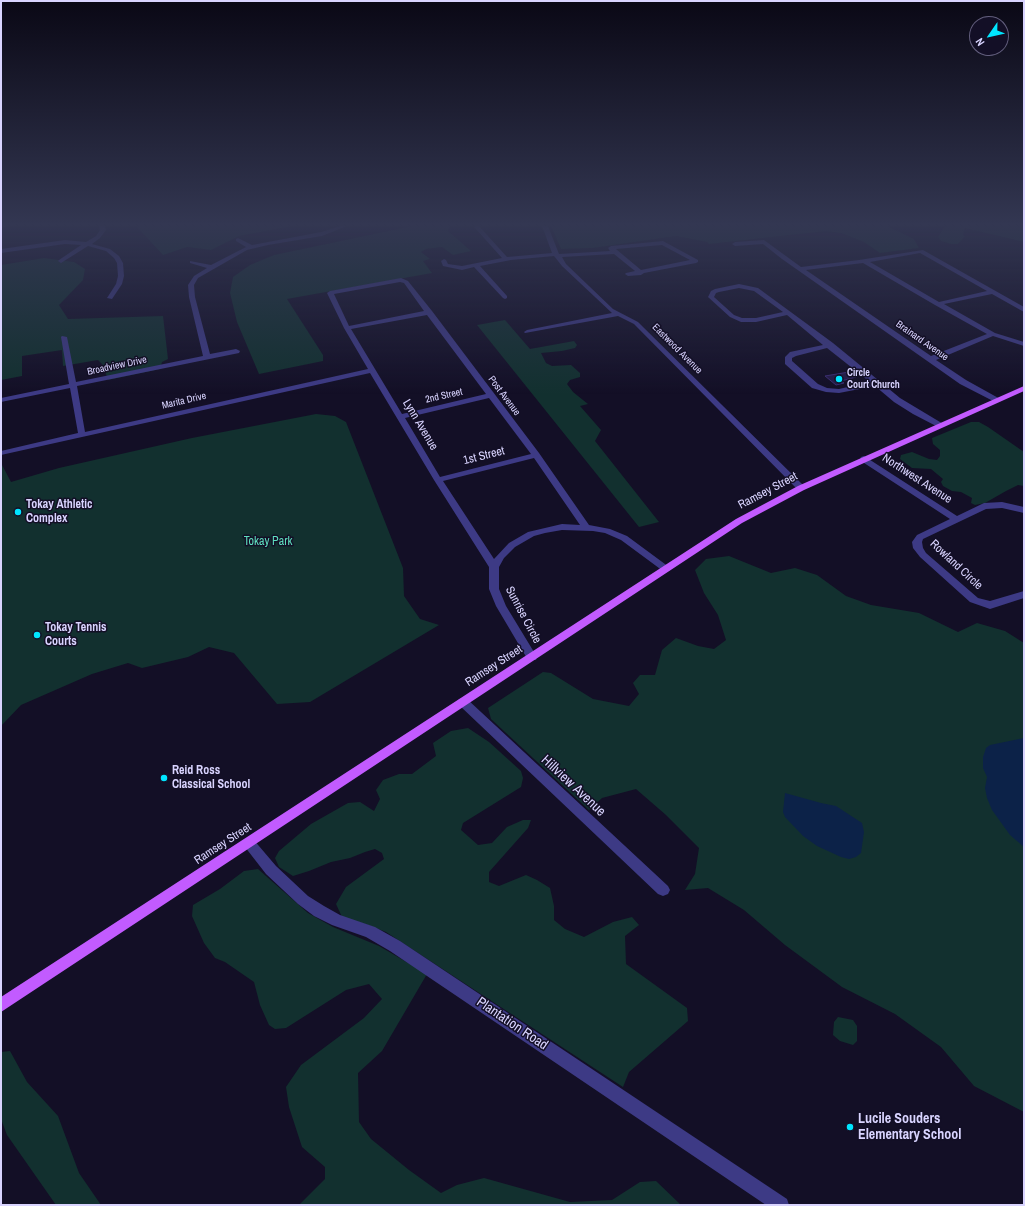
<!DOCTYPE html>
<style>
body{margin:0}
#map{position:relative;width:1025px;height:1206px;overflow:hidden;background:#130f26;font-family:"Archivo Narrow",sans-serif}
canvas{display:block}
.frame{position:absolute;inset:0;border:2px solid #d9d4ff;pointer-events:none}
.north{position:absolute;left:969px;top:16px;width:40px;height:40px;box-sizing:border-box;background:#130f26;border:1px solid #625e7d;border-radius:50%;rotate:236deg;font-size:11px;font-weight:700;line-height:16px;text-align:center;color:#d9d4ff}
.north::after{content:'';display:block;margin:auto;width:14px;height:18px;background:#00e5ff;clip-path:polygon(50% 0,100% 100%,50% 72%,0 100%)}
</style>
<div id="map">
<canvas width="1025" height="1206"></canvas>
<div class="frame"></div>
<div class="north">N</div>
</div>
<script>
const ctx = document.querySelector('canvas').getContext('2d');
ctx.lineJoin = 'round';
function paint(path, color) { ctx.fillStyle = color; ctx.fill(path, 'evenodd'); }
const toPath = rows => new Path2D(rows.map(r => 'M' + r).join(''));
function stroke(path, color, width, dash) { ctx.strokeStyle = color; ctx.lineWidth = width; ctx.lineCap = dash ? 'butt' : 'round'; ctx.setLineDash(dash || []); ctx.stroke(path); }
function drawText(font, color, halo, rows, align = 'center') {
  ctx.font = font + ' "Archivo Narrow",sans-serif'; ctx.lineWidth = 3; ctx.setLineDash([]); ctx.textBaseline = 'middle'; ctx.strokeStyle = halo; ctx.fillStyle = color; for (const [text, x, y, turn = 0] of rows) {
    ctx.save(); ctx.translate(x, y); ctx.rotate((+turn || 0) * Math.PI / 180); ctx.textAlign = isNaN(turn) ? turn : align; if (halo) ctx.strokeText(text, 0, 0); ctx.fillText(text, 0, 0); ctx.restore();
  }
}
paint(toPath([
 [136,226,292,226,239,236,211,250,187,247,163,255],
 [412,226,450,226,448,231,471,251,453,255,442,247,426,249,421,252,430,259,423,261,432,273,287,299,323,355,323,361,259,374,237,322,230,293,233,277,250,265,274,255],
 [551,226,887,226,914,239,919,248,880,253,864,242,841,233,826,231,709,244,707,242,676,236,593,248,561,249],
 [945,226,1024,226,1024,242,965,228,963,235,965,236,958,244,951,244,941,241,938,237],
 [44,258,74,262,85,269,83,280,59,305,68,319,163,316,168,359,162,362,160,369,108,380,103,365,98,360,63,366,62,350,22,356,22,376,1,380,1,265],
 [505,320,530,349,574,341,577,345,575,348,562,351,541,353,546,363,552,366,571,365,580,373,580,377,570,380,567,384,573,392,588,404,580,406,601,430,595,441,659,522,639,527,477,325],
 [316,414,335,416,346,422,403,568,404,596,420,619,439,625,310,702,277,704,234,653,209,647,188,657,142,668,128,663,92,674,21,705,1,726,1,463,11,482,59,468,192,438],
 [971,422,979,422,988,427,1024,452,1024,486,1018,485,1006,491,985,503,975,505,971,503,972,498,961,492,952,491,943,486,941,482,943,479,931,469,912,468,900,459,901,455,912,452,929,459,937,460,940,456,940,450,933,444,932,438],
 [729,556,771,573,795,568,817,575,846,596,871,605,919,613,958,632,977,623,1005,631,1024,643,1024,1112,974,1086,941,1047,895,1014,842,987,785,945,744,910,708,888,685,890,695,874,699,848,666,815,636,789,602,798,589,810,491,719,488,708,543,672,551,673,593,699,629,706,639,694,633,683,640,675,655,675,662,650,676,638,698,646,714,649,726,640,718,615,704,593,695,570,706,559],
 [468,728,489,742,521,771,523,778,521,787,463,823,461,830,478,845,492,843,507,827,523,820,531,820,528,828,489,872,489,882,499,886,526,875,537,880,550,888,554,906,554,920,565,929,584,937,613,922,632,917,639,925,625,936,626,964,687,1008,688,1021,629,1072,623,1087,386,932,368,925,342,917,336,904,346,887,384,859,382,853,375,849,365,852,350,858,331,862,309,871,293,876,279,867,275,858,279,851,311,824,348,803,360,802,374,811,380,799,376,790,383,780,399,774,412,774,436,756,433,743,451,731],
 [258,869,308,913,333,927,379,946,427,974,382,1051,358,1073,359,1122,371,1139,409,1170,441,1193,457,1185,484,1178,570,1202,612,1200,640,1182,656,1181,681,1205,299,1205,325,1179,325,1167,302,1147,289,1107,286,1087,301,1065,364,1018,382,999,369,984,346,990,286,1028,275,1029,269,1025,260,1005,254,982,225,962,215,958,204,943,192,916,193,905,220,889,244,871],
 [838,1017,853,1020,857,1026,857,1041,853,1045,840,1041,833,1035,834,1022],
 [10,1051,27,1082,58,1116,79,1173,101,1205,56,1205,7,1135,1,1119,1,1052]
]), '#12302f');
paint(toPath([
 [1024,738,1024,847,1010,835,992,810,987,798,985,788,987,777,983,768,983,757,986,748,990,745],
 [785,793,821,803,836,806,862,823,864,832,861,853,856,857,849,859,841,857,817,846,803,836,785,817,783,812]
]), '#0c2248');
const building = toPath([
 [849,372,856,377,841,381,844,383,836,385,825,376,849,372]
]);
paint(building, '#241b47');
stroke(building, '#3b2d73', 1);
paint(toPath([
 [1,226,7,226,1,228,1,226],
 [99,226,105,226,106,230,100,238,92,244,110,249,119,256,123,263,124,276,122,284,112,299,107,298,116,284,118,276,117,263,114,258,106,251,88,246,61,263,58,261,59,260,81,245,65,244,1,253,1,249,65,240,86,242,96,236,100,230,99,226],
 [340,226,347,226,322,236,268,245,247,250,198,278,194,285,195,297,210,354,236,349,240,351,239,353,77,386,85,432,368,369,344,328,327,293,330,291,401,278,408,281,432,311,539,453,589,525,610,529,627,536,669,567,671,569,669,571,663,571,621,540,605,533,593,531,562,530,545,533,534,536,515,547,504,558,499,567,499,589,506,606,537,657,536,660,528,660,496,606,489,589,489,567,434,480,370,373,1,455,1,451,78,433,70,388,1,402,1,398,69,384,61,337,62,336,67,337,76,382,203,356,189,297,188,285,194,276,207,268,190,263,190,261,211,265,246,247,236,241,236,239,238,238,252,245,321,232,340,226],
 [400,282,404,283,424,311,349,326,334,294,400,282],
 [427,315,486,394,402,414,351,329,427,315],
 [489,398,531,454,440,477,405,418,489,398],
 [534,458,580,525,562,524,528,532,509,543,494,559,443,481,534,458],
 [476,226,479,226,507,257,552,253,542,226,548,226,559,254,610,251,608,248,611,246,663,241,698,260,698,262,696,263,644,273,641,275,628,276,625,274,626,273,635,271,614,254,562,257,566,264,613,309,638,322,804,486,805,488,804,490,798,490,634,324,618,316,525,333,524,332,527,330,612,313,562,266,554,256,511,260,480,266,507,296,507,298,505,299,503,298,474,267,462,270,443,266,441,261,444,259,446,260,448,264,462,266,502,258,475,228,474,227,476,226],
 [662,245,690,260,641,270,616,249,662,245],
 [764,240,801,267,859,260,923,250,1024,307,1024,312,992,294,944,304,995,333,1024,342,1024,346,993,336,936,360,966,380,1002,400,998,402,995,402,960,384,782,259,763,244,735,246,732,244,735,242,764,240],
 [920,253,987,291,939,302,870,262,920,253],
 [863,263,935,305,987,334,931,356,806,270,863,263],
 [739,284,758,288,833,343,900,398,945,425,941,427,938,427,913,414,894,402,875,386,839,393,826,392,812,388,785,364,785,357,790,352,823,345,787,315,756,322,741,322,730,317,708,297,711,291,715,289,739,284],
 [739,288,754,291,783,312,756,318,742,318,734,315,714,297,716,293,719,292,739,288],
 [827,348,870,382,839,389,827,388,818,384,792,361,792,358,796,356,827,348],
 [864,456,957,516,984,503,1002,502,1024,507,1024,513,1002,508,986,509,923,539,922,542,923,548,926,553,978,598,990,601,1024,591,1024,598,990,609,970,602,920,557,913,548,912,542,917,535,950,519,861,461,860,459,861,457,864,456],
 [463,698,467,699,668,886,670,890,668,894,663,896,658,894,459,705,457,702,459,699,463,698],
 [249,837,253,839,276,866,308,896,324,906,340,915,375,927,400,941,787,1199,789,1205,766,1205,390,951,366,937,332,925,314,916,298,904,266,874,245,847,243,843,245,839,249,837]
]), '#3d3a85');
paint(toPath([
 [1024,386,1024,391,804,490,742,523,1,1012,1,997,736,519,798,486,1024,386]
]), '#c25bff');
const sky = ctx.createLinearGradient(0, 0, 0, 394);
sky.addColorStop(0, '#0a0815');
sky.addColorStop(0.57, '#333752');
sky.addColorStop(1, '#33375200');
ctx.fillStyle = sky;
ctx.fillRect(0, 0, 1025, 394);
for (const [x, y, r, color] of [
 [839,379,4,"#00e5ff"],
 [18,512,4,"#00e5ff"],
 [37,635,4,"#00e5ff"],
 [164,778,4,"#00e5ff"],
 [850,1127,4,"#00e5ff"]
]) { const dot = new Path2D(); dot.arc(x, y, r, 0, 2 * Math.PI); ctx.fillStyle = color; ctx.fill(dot); stroke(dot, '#130f26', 1.5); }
drawText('10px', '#d9d4ff', '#130f26', [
 ["Brainard Avenue",922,341,35],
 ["Eastwood Avenue",677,349,45],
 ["Broadview Drive",117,366,-12],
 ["2nd Street",444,396,-13],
 ["Post Avenue",504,396,53],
 ["Marita Drive",184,401,-13]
]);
drawText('bold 10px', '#d9d4ff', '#130f26', [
 ["Circle",847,373],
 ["Court Church",847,385]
], 'left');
drawText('12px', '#d9d4ff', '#130f26', [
 ["Lynn Avenue",420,425,59],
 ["1st Street",484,456,-14],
 ["Northwest Avenue",917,479,33],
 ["Ramsey Street",768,491,-28],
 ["Rowland Circle",956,565,43],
 ["Sunrise Circle",523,615,62],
 ["Ramsey Street",494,666,-33],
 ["Ramsey Street",223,844,-33]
]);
drawText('bold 12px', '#d9d4ff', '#130f26', [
 ["Tokay Athletic",26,505],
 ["Complex",26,519],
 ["Tokay Tennis",45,628],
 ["Courts",45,642],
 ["Reid Ross",172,771],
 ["Classical School",172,785]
], 'left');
drawText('12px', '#5fe0c0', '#130f26', [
 ["Tokay Park",268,542]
]);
drawText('14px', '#d9d4ff', '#130f26', [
 ["Hillview Avenue",573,786,43],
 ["Plantation Road",512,1024,34]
]);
drawText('bold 14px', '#d9d4ff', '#130f26', [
 ["Lucile Souders",858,1119],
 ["Elementary School",858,1135]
], 'left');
</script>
